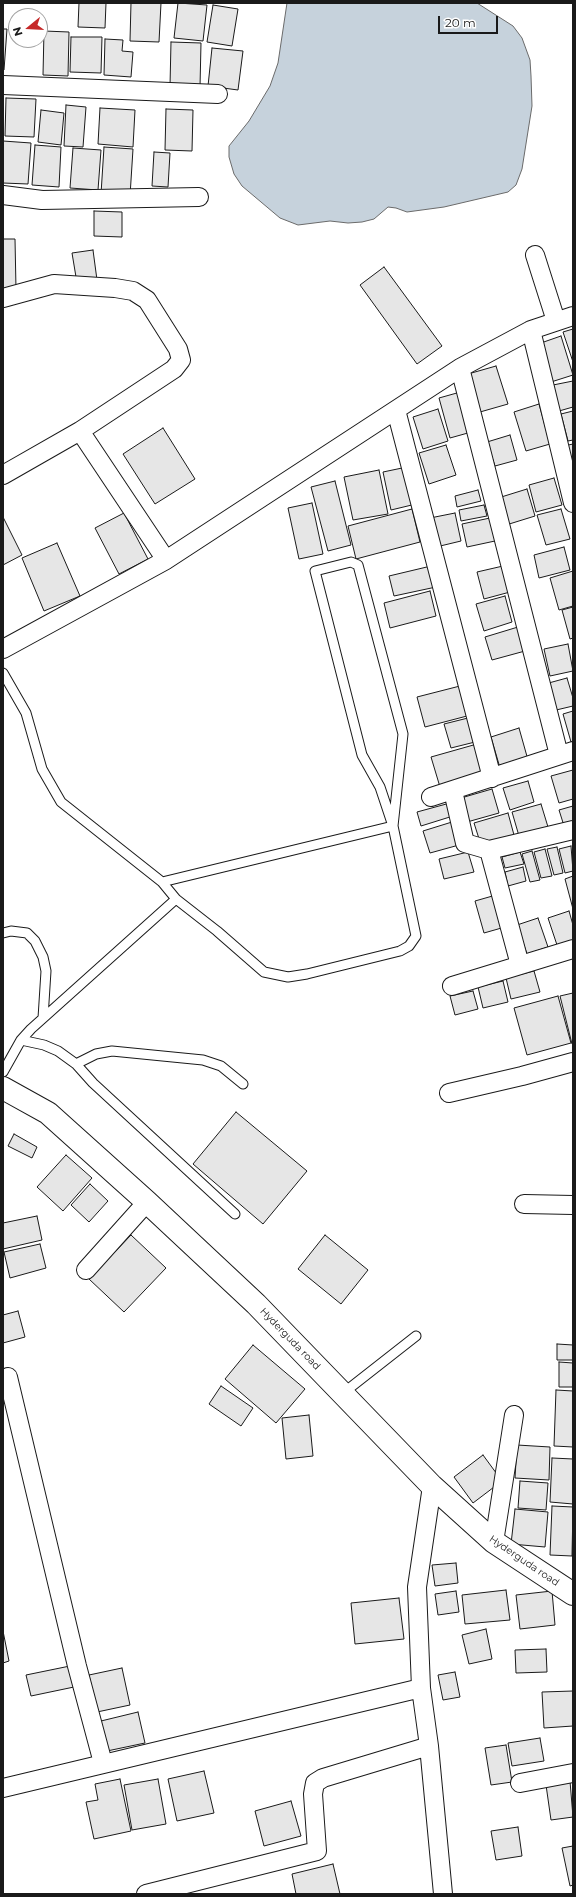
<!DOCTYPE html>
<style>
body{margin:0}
#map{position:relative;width:576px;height:1897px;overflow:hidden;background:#fff;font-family:Montserrat,sans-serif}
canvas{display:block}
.frame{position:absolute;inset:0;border:4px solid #1a1a1a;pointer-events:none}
.north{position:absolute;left:8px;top:8px;width:40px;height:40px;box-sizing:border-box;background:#fff;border:1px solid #a3a3a3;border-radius:50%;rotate:252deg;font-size:11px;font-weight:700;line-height:16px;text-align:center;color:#1a1a1a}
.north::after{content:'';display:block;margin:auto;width:14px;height:18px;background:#c62828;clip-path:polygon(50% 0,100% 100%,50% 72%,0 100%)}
.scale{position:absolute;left:438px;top:16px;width:60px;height:18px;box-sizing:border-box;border:2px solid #1a1a1a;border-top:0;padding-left:5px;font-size:12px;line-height:14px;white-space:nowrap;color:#1a1a1a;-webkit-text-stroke:3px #fff;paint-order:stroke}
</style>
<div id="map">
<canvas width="576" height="1897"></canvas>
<div class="frame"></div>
<div class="north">N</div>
<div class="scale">20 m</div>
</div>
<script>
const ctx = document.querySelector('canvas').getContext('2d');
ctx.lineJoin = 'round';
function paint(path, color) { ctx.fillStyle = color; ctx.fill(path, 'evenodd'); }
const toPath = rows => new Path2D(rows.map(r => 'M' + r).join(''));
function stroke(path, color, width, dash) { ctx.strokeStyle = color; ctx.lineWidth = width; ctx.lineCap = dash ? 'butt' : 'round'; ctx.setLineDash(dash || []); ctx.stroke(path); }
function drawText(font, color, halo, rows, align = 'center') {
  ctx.font = font + ' Montserrat,sans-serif'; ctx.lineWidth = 3; ctx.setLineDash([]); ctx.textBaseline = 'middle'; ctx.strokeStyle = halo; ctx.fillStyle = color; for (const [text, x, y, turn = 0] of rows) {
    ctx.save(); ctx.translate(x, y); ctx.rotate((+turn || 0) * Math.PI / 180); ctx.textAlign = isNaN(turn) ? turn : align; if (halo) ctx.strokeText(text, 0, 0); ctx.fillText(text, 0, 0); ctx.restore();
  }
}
const water = toPath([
 [287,3,477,3,513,26,522,38,530,60,531,76,532,106,522,169,516,185,508,192,444,207,407,212,396,208,388,207,374,219,362,222,348,223,330,221,298,225,280,218,242,186,234,174,229,157,229,146,249,121,270,86,278,63,287,3]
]);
paint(water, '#c6d2dc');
stroke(water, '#6a6a6a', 1);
const building = toPath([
 [79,3,106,3,105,28,78,27,79,3],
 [131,3,161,3,159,42,130,41,131,3],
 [178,3,207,5,203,41,174,38,178,3],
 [213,5,238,9,232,46,207,42,213,5],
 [3,29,7,29,4,70,3,70,3,29],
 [44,31,69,32,68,76,43,75,44,31],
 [71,37,102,37,101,73,70,72,71,37],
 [105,39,123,40,122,51,133,52,131,77,104,75,105,39],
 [171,42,201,43,200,87,170,86,171,42],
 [212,48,243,51,238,90,208,86,212,48],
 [6,98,36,99,34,137,5,136,6,98],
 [66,105,86,107,83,147,64,146,66,105],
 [100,108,135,110,133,147,98,144,100,108],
 [166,109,193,110,192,151,165,150,166,109],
 [41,110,64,113,61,145,38,142,41,110],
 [3,141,31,143,28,184,3,183,3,141],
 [35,145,61,147,59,187,32,185,35,145],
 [104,147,133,149,130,196,101,194,104,147],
 [73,148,101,150,98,190,70,188,73,148],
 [154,152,170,153,168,187,152,186,154,152],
 [94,211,122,212,122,237,94,236,94,211],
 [3,239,15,239,16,289,3,289,3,239],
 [93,250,97,280,77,283,72,253,93,250],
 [384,267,442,346,417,364,360,285,384,267],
 [573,329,573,362,563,332,573,329],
 [561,336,573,375,551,382,538,344,561,336],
 [496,366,508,404,480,412,468,374,496,366],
 [573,381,573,407,559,411,553,385,573,381],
 [464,391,475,431,450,438,439,398,464,391],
 [539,404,550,444,526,451,514,412,539,404],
 [438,409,448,441,423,449,413,417,438,409],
 [573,411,573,440,568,441,561,414,573,411],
 [163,428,195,479,155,504,123,454,163,428],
 [510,435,517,460,495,466,487,442,510,435],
 [573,444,573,475,564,446,573,444],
 [446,445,456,475,429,484,419,453,446,445],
 [407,467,416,504,391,510,383,472,407,467],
 [379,470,388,514,353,520,344,477,379,470],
 [554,478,562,505,536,512,529,485,554,478],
 [335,481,351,545,328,551,311,487,335,481],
 [527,489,535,516,506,525,498,498,527,489],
 [478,490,481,501,457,507,455,496,478,490],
 [312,503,323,554,299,559,288,508,312,503],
 [484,505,487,516,461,521,459,510,484,505],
 [412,509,420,542,356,559,348,526,412,509],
 [561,509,570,539,546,545,537,515,561,509],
 [124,513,148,559,119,574,95,528,124,513],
 [455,513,461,541,436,547,430,518,455,513],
 [3,517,22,555,3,565,3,517],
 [490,518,495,541,467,547,462,524,490,518],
 [57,543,80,596,44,611,22,558,57,543],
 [564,547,570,570,539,578,534,555,564,547],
 [431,566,436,587,394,596,389,576,431,566],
 [503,566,510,592,484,599,477,572,503,566],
 [573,571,573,606,559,610,550,578,573,571],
 [430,591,436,616,390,628,384,603,430,591],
 [505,596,512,622,484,631,476,604,505,596],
 [573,607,573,638,570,639,562,610,573,607],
 [518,627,525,651,492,660,485,637,518,627],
 [568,644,573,671,550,676,544,649,568,644],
 [567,678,573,698,573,706,552,711,545,684,567,678],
 [460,686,467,716,425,727,417,697,460,686],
 [573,711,573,741,571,742,563,714,573,711],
 [468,718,475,742,451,748,444,724,468,718],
 [519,728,528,760,500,768,491,737,519,728],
 [477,744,485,774,440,787,431,757,477,744],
 [573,770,573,799,559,803,551,776,573,770],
 [528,781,534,802,510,810,503,788,528,781],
 [492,789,499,813,467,822,461,798,492,789],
 [450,803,453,816,421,826,417,812,450,803],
 [541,804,548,827,519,836,512,812,541,804],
 [573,806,573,827,565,829,559,810,573,806],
 [508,813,514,835,481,845,474,823,508,813],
 [452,822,459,845,430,853,423,831,452,822],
 [571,846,573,871,565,873,559,849,571,846],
 [557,847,563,873,554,875,547,849,557,847],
 [545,849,552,876,541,878,534,852,545,849],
 [532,851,540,880,530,882,522,854,532,851],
 [468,852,474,872,444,879,439,859,468,852],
 [520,852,524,864,505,868,502,857,520,852],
 [523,867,526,881,508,886,505,872,523,867],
 [573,876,573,909,565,879,573,876],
 [496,895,505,927,484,933,475,901,496,895],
 [569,911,573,925,573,943,558,948,548,918,569,911],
 [538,918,548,947,527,954,517,925,538,918],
 [534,971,540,992,511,999,506,978,534,971],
 [503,981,508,1002,483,1008,478,987,503,981],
 [473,991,478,1009,455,1015,450,996,473,991],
 [573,993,573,1044,572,1044,560,996,573,993],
 [558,996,571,1043,527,1055,514,1008,558,996],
 [236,1112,307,1171,263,1224,193,1164,236,1112],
 [14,1134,37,1147,32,1158,8,1146,14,1134],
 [66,1155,92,1178,63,1211,37,1187,66,1155],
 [90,1184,108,1201,89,1222,71,1205,90,1184],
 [37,1216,42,1240,3,1249,3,1223,37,1216],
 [131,1235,166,1268,124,1312,89,1279,131,1235],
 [325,1235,368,1270,341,1304,298,1269,325,1235],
 [40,1244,46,1268,10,1278,4,1252,40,1244],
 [18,1311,25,1337,3,1343,3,1315,18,1311],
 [557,1344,573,1345,573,1360,557,1360,557,1344],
 [253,1345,305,1389,276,1423,225,1379,253,1345],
 [559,1362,573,1363,573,1387,559,1387,559,1362],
 [221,1386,253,1408,241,1426,209,1404,221,1386],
 [556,1390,573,1391,573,1447,554,1446,556,1390],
 [309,1415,313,1456,286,1459,282,1418,309,1415],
 [517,1445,550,1447,549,1480,515,1478,517,1445],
 [483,1455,502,1481,473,1503,454,1477,483,1455],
 [552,1458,573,1459,573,1504,550,1502,552,1458],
 [520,1481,548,1483,546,1510,518,1508,520,1481],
 [552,1506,573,1507,572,1556,550,1555,552,1506],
 [515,1509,548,1512,545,1547,511,1544,515,1509],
 [456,1563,458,1583,435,1586,432,1565,456,1563],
 [506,1590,510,1620,465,1624,462,1595,506,1590],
 [456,1591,459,1612,438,1615,435,1594,456,1591],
 [552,1591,555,1625,520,1629,516,1595,552,1591],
 [399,1598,404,1639,355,1644,351,1603,399,1598],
 [486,1629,492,1659,469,1664,462,1635,486,1629],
 [3,1631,9,1661,3,1663,3,1631],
 [546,1649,547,1672,516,1673,515,1650,546,1649],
 [70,1666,74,1687,31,1696,26,1675,70,1666],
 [122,1668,130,1705,97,1712,89,1675,122,1668],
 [455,1672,460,1697,443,1700,438,1675,455,1672],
 [573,1691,573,1726,544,1728,542,1692,573,1691],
 [138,1712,145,1743,107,1751,101,1721,138,1712],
 [540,1738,544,1761,512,1766,508,1743,540,1738],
 [506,1745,512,1782,491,1785,485,1748,506,1745],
 [204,1771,214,1813,177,1821,168,1779,204,1771],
 [120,1779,131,1831,94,1839,86,1802,98,1800,95,1784,120,1779],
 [158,1779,166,1824,132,1830,124,1785,158,1779],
 [570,1781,573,1817,551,1820,546,1785,570,1781],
 [291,1801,301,1836,264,1846,255,1811,291,1801],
 [518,1827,522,1856,496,1860,491,1831,518,1827],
 [573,1846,573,1885,570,1886,562,1848,573,1846],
 [333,1864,340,1894,296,1894,292,1874,333,1864]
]);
paint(building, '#e6e6e6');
stroke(building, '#1a1a1a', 1);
const service = toPath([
 [3,673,26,713,42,769,61,802,162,882,176,899,217,931,264,972,288,977,307,974,400,951,409,946,416,936,393,826,403,734,358,565,351,562,315,571,362,755,380,787,393,826,162,882],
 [3,933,11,931,27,933,35,941,43,957,46,971,43,1018],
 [21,1040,44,1045,58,1051,76,1064,93,1083,235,1214],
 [76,1064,96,1054,112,1051,203,1060,221,1066,243,1084],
 [3,1072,21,1040,31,1029,176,899],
 [342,1394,416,1336]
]);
const minor = toPath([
 [3,85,218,94],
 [3,195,42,200,199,197],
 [535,255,556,321],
 [3,298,54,284,115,288,133,291,147,300,178,349,181,360,174,369,80,431,3,475],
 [531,330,573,503],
 [460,368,559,755],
 [396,410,492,778],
 [80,431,166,560],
 [3,649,166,560,460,368,531,330,573,316],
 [453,791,465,843,489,850,520,965],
 [431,797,573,751],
 [489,850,573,830],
 [452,986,573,949],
 [449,1093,522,1076,573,1062],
 [524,1204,573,1205],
 [86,1270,147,1202],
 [8,1377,77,1666,103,1763],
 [432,1486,417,1587,421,1688,429,1746,443,1894],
 [494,1542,514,1415],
 [520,1783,573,1773],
 [3,1788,421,1688],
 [146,1894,317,1851,313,1794,315,1783,323,1778,429,1746]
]);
const tertiary = toPath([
 [3,1088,48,1113,147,1202,256,1304,432,1486,494,1542,573,1594]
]);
stroke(service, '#1a1a1a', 11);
stroke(minor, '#1a1a1a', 20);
stroke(tertiary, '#1a1a1a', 24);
stroke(service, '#fff', 9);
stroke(minor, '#fff', 18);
stroke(tertiary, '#fff', 22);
drawText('10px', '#1a1a1a', '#fff', [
 ["Hyderguda road",290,1339,46],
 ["Hyderguda road",524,1561,34]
]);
</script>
